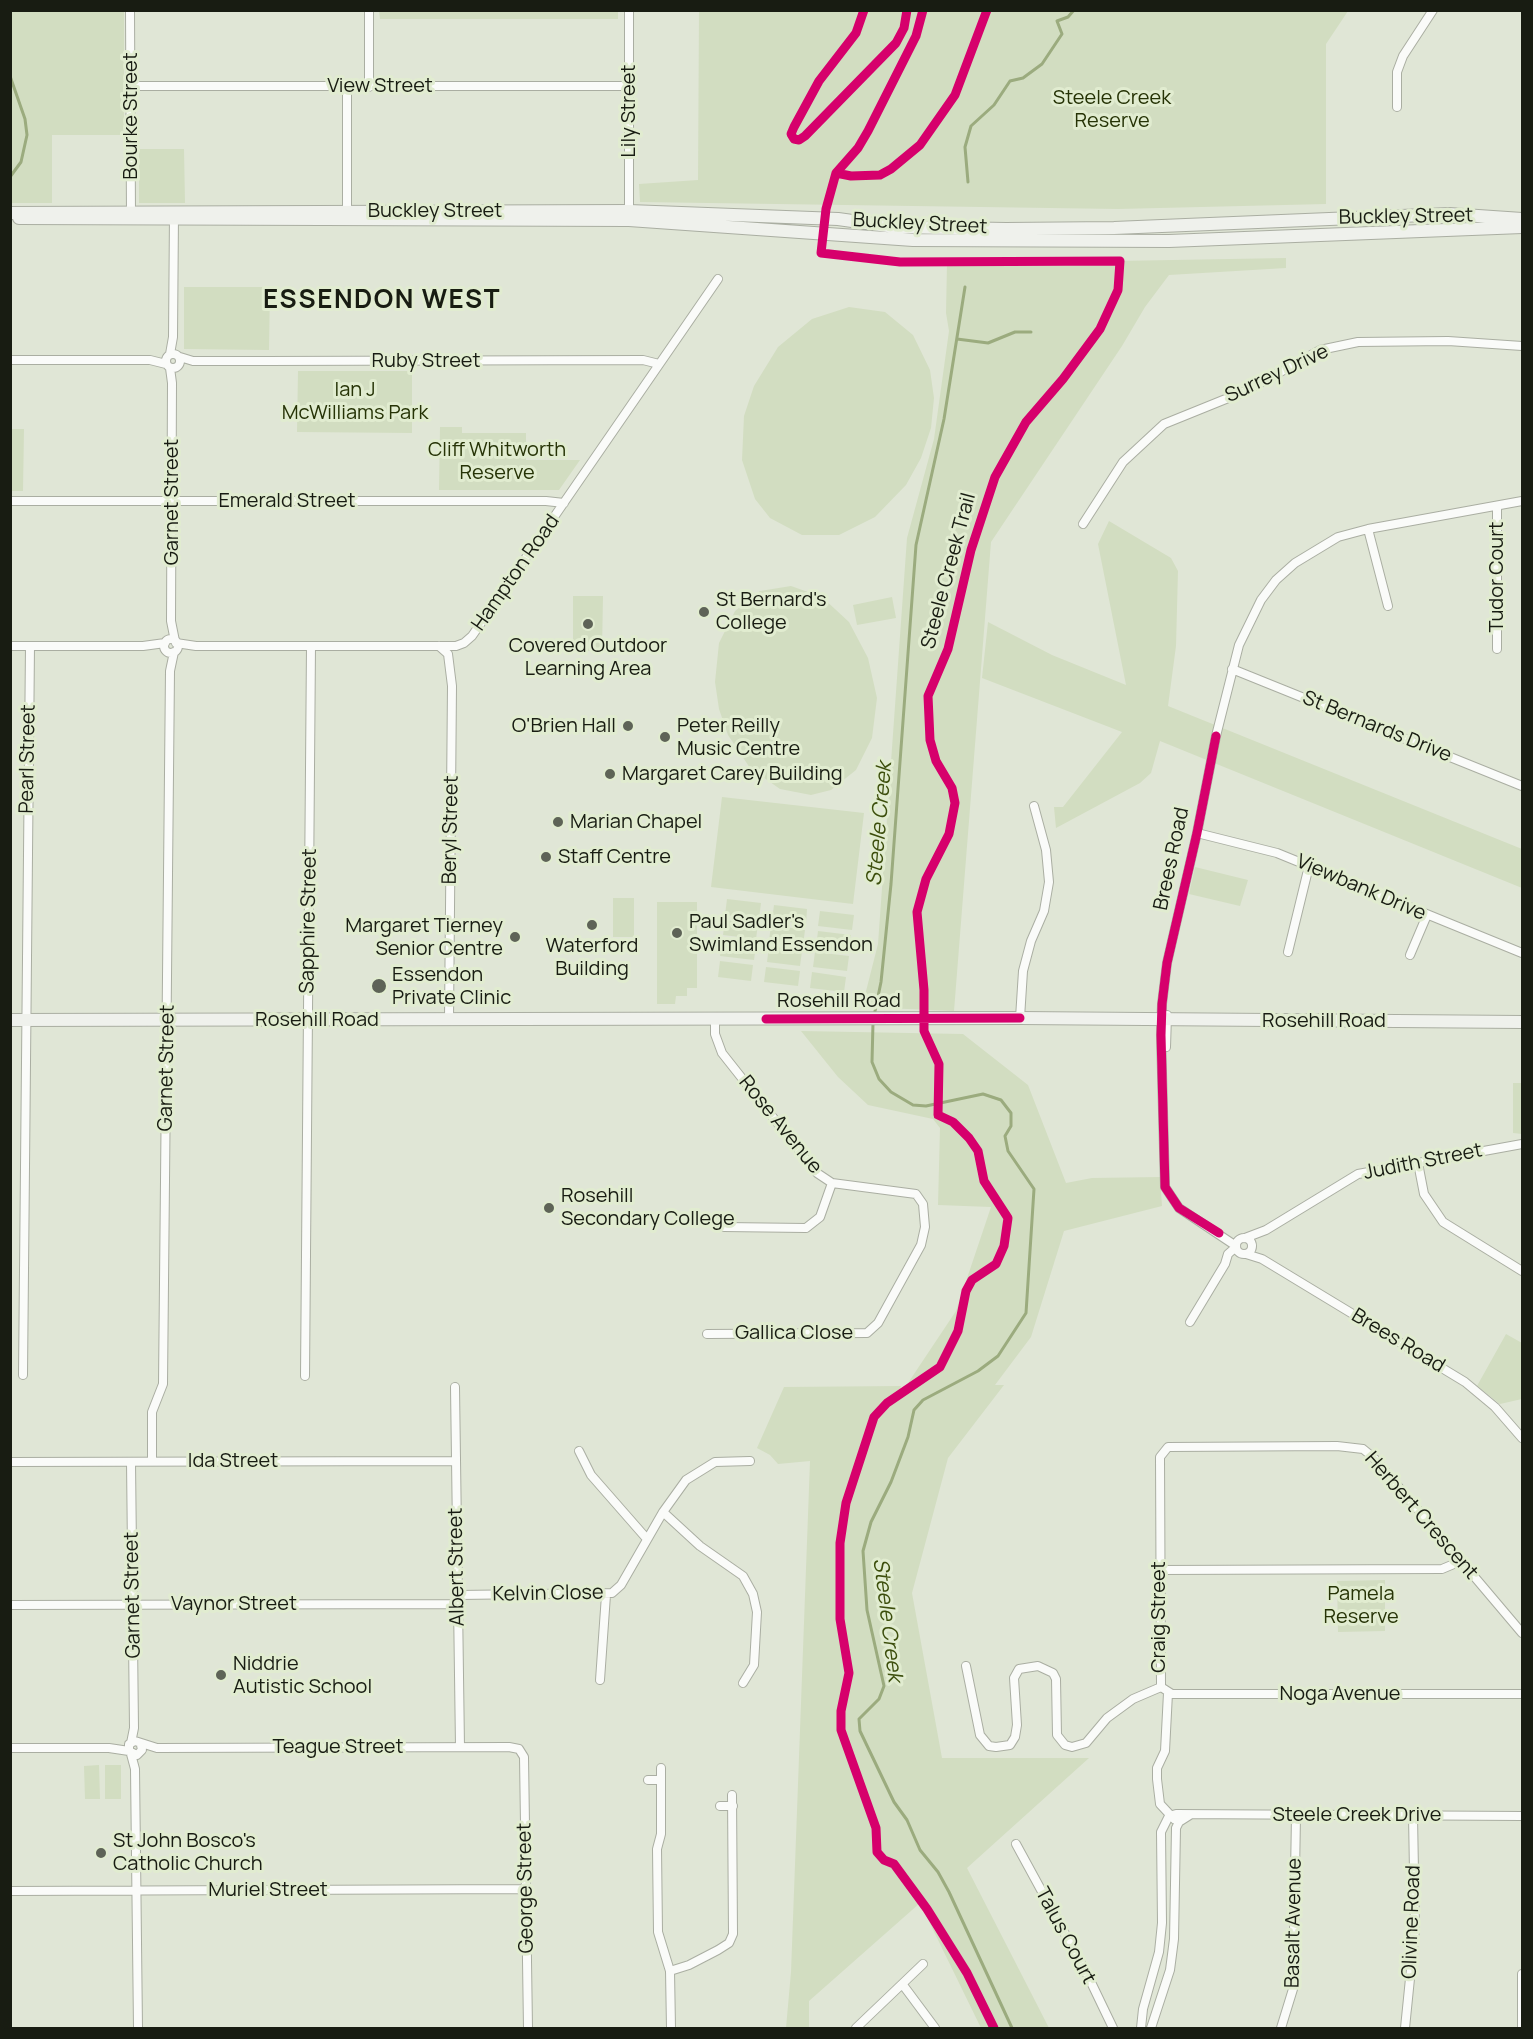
<!DOCTYPE html>
<style>
body{margin:0}
#map{position:relative;width:1533px;height:2039px;overflow:hidden;background:#e0e6d6;font-family:Manrope,sans-serif}
canvas{display:block}
.frame{position:absolute;inset:0;border:12px solid #181c12;pointer-events:none}
</style>
<div id="map">
<canvas width="1533" height="2039"></canvas>
<div class="frame"></div>
</div>
<script>
const ctx = document.querySelector('canvas').getContext('2d');
ctx.lineJoin = 'round';
function paint(path, color) { ctx.fillStyle = color; ctx.fill(path, 'evenodd'); }
const toPath = rows => new Path2D(rows.map(r => 'M' + r).join(''));
function stroke(path, color, width, dash) { ctx.strokeStyle = color; ctx.lineWidth = width; ctx.lineCap = dash ? 'butt' : 'round'; ctx.setLineDash(dash || []); ctx.stroke(path); }
function drawText(font, color, halo, rows, align = 'center') {
  ctx.font = font + ' Manrope,sans-serif'; ctx.lineWidth = 6; ctx.setLineDash([]); ctx.textBaseline = 'middle'; ctx.strokeStyle = halo; ctx.fillStyle = color; for (const [text, x, y, turn = 0] of rows) {
    ctx.save(); ctx.translate(x, y); ctx.rotate((+turn || 0) * Math.PI / 180); ctx.textAlign = isNaN(turn) ? turn : align; if (halo) ctx.strokeText(text, 0, 0); ctx.fillText(text, 0, 0); ctx.restore();
  }
}
paint(toPath([
 [618,10,618,19,380,19,379,11],
 [10,11,124,11,124,135,52,135,52,203,11,203],
 [699,11,1348,11,1326,44,1326,204,1118,209,640,202,639,184,698,180],
 [139,149,184,149,185,203,139,203],
 [1286,258,1286,268,1169,275,1145,307,1122,346,991,542,954,1011,862,1007,878,944,907,538,934,439,949,331,946,313,947,264],
 [184,287,270,287,269,350,184,349],
 [849,307,885,312,913,335,930,370,934,398,931,428,921,458,906,485,875,517,839,535,802,535,770,518,755,499,742,460,744,416,754,386,778,347,812,319],
 [298,371,412,371,412,433,297,432],
 [440,427,462,427,462,433,526,433,526,460,580,460,559,490,439,490],
 [11,429,24,429,23,491,11,491],
 [1109,521,1171,558,1178,571,1176,646,1168,706,1522,849,1522,888,1160,741,1151,773,1140,783,1056,828,1054,807,1063,807,1122,732,982,678,988,622,1052,655,1126,685,1098,544],
 [791,586,822,597,849,622,868,658,877,698,872,738,856,770,831,790,811,795,780,789,750,768,728,735,719,709,715,682,719,643,735,611,760,591],
 [573,596,603,596,602,651,573,651],
 [892,597,896,618,857,625,853,605],
 [722,797,864,813,853,904,711,887],
 [1195,867,1248,880,1240,906,1189,894],
 [613,898,634,898,634,937,613,937],
 [727,899,761,903,759,919,725,915],
 [657,902,697,902,697,988,687,988,687,996,676,996,675,1004,657,1004],
 [774,905,807,909,806,924,772,920],
 [820,911,854,915,852,930,818,926],
 [725,920,758,924,756,939,723,935],
 [771,925,805,930,803,945,769,941],
 [818,931,851,935,850,951,816,947],
 [722,941,756,945,754,960,720,956],
 [769,946,802,951,800,966,767,962],
 [815,952,849,956,847,971,813,967],
 [720,961,753,965,751,981,718,977],
 [766,967,800,971,798,986,764,982],
 [812,972,846,977,844,992,810,988],
 [801,1031,963,1034,1028,1085,1066,1183,1092,1178,1160,1177,1162,1206,1064,1231,1031,1337,995,1385,1004,1385,948,1458,912,1593,942,1758,1089,1758,967,1868,1049,2028,981,2028,920,1903,809,2001,809,2028,786,2028,791,1972,810,1461,778,1464,770,1455,757,1448,784,1387,901,1386,900,1389,906,1386,956,1311,991,1207,938,1205,940,1128,933,1119,868,1105,838,1077],
 [1513,1083,1522,1083,1522,1134,1513,1133],
 [1506,1334,1522,1343,1522,1399,1500,1404,1477,1386],
 [1385,1580,1385,1631,1338,1632,1337,1581],
 [99,1765,100,1799,85,1799,84,1766],
 [105,1765,121,1765,121,1799,105,1799]
]), '#d2ddc1');
stroke(toPath([
 [10,76,25,119,27,135,21,162,10,177],
 [968,182,965,147,971,126,994,105,1010,81,1023,78,1042,64,1062,34,1057,21,1068,17,1074,10],
 [957,339,988,343,1015,332,1031,332],
 [874,1016,881,982,891,884,916,545,944,419,965,287],
 [873,1023,872,1062,879,1079,891,1092,913,1105,926,1106,983,1094,1001,1100,1011,1113,1011,1126,1005,1136,1008,1151,1034,1189,1026,1313,998,1356,978,1371,923,1400,914,1410,908,1437,891,1482,871,1522,863,1551,867,1610,884,1686,879,1699,859,1719,860,1731,894,1802,907,1820,920,1850,938,1872,949,1892,1012,2028]
]), '#9bab7e', 3);
const street = toPath([
 [130,10,131,217],
 [369,10,369,87],
 [629,10,629,211],
 [131,86,629,86],
 [347,86,347,217],
 [1397,107,1397,72,1403,56,1433,10],
 '166 361a7 7 0 1 1 14 0a7 7 0 1 1-14 0Z',
 [170,354,173,337,174,214],
 [180,357,193,361,265,361,643,360,659,364],
 [10,360,150,360,166,364],
 [170,368,172,383,171,621,175,641],
 [10,501,546,501,564,503],
 [1083,524,1123,462,1164,424,1248,390,1320,350,1358,342,1448,341,1522,346],
 [1368,529,1388,606],
 '164 646a7 7 0 1 1 14 0a7 7 0 1 1-14 0Z',
 [176,643,196,646,456,646,464,643,472,636,718,279],
 [10,646,143,646,165,643],
 [439,646,448,654,452,686,449,1019],
 [1497,649,1497,506],
 [1232,669,1522,786],
 [1197,833,1277,853,1522,953],
 [1288,952,1309,866],
 [1410,955,1427,915],
 [1020,1018,1023,971,1031,941,1044,911,1049,882,1046,850,1034,806],
 [1166,1047,1167,1015],
 [1418,1163,1424,1194,1443,1222,1522,1271],
 [724,1227,806,1228,820,1217,832,1183],
 '1236 1246a8 8 0 1 1 16 0a8 8 0 1 1-16 0Z',
 [1245,1238,1266,1230,1358,1174,1522,1144],
 [1236,1246,1179,1208,1165,1187,1161,1035,1162,1004,1167,963,1197,833,1216,736,1239,645,1261,600,1276,580,1295,563,1338,537,1368,529,1522,501],
 [1246,1254,1262,1259,1465,1382,1495,1407,1522,1438],
 [1190,1322,1225,1264,1228,1254,1236,1247],
 [707,1334,867,1333,878,1323,921,1245,925,1227,923,1204,916,1194,832,1183,817,1173,722,1053,715,1034,715,1019],
 [23,1375,30,646],
 [305,1376,311,646],
 [455,1387,460,1747],
 [579,1451,591,1475,647,1539],
 [152,1461,152,1412,163,1384,170,671,174,652],
 [10,1462,456,1461],
 [663,1512,700,1546,743,1576,753,1594,757,1612,754,1665,743,1683],
 [1159,1570,1442,1569,1461,1561],
 [458,1595,612,1593,621,1585,663,1512,686,1480,715,1462,750,1461],
 [10,1605,458,1604],
 [966,1666,980,1735,989,1746,996,1747,1010,1745,1015,1737,1017,1725,1014,1678,1019,1669,1038,1666,1053,1673,1056,1679,1057,1735,1065,1745,1072,1747,1086,1743,1107,1718,1133,1699,1161,1687],
 [600,1680,606,1595],
 [1161,1687,1160,1457,1168,1447,1337,1446,1363,1449,1374,1458,1522,1633],
 [1161,1687,1172,1694,1522,1694],
 [1168,1693,1165,1751,1157,1768,1157,1779,1160,1804,1174,1819],
 [131,1743,134,1728,131,1462],
 [141,1745,142,1750,137,1755,129,1751,129,1744,135,1741,157,1748,509,1747,519,1749,524,1757,528,2028],
 [10,1748,109,1748,129,1751],
 [131,1754,135,1769,138,2028],
 [661,1768,661,1834,657,1849,658,1932,670,1971,671,2028],
 [648,1780,661,1780],
 [720,1806,733,1806],
 [1016,1844,1088,1976,1113,2028],
 [10,1891,526,1889],
 [670,1971,689,1965,718,1950,729,1943,733,1934,732,1795],
 [903,1985,935,2028],
 [856,2028,923,1964],
 [1141,2028,1143,2009,1159,1952,1162,1923,1161,1832,1169,1816,1176,1814,1522,1816],
 [1151,2028,1170,1970,1174,1939,1176,1828,1179,1822,1190,1815],
 [1281,2028,1293,1989,1296,1816],
 [1405,2028,1415,1929,1413,1815],
 [1522,2028,1522,1974]
]);
const secondary = toPath([
 [10,213,629,211,838,219,895,227,1006,229,1114,228,1449,214,1522,219],
 [19,218,629,220,913,240,1169,241,1522,227],
 [10,1020,1020,1018,1522,1022]
]);
stroke(street, '#aaaea2', 10);
stroke(secondary, '#aaaea2', 14);
stroke(street, '#fafbf9', 8);
stroke(secondary, '#eff1ec', 12);
stroke(toPath([
 [864,10,856,33,819,81,794,127,791,134,794,139,799,140,805,136,896,43,904,28,907,10],
 [923,10,916,36,868,131,858,148,836,173,851,176,880,175,891,169,920,145,955,95,987,10],
 [836,173,826,209,821,253,900,262,1120,261,1118,290,1100,329,1063,379,1026,422,995,477,971,550,948,649,928,696,930,740,936,761,952,788,955,803,949,834,926,879,917,912,924,990,924,1031,939,1064,938,1115,953,1122,969,1138,978,1151,984,1181,1008,1218,1004,1246,996,1264,972,1280,966,1291,958,1331,940,1367,887,1403,874,1417,846,1503,840,1543,840,1619,849,1673,841,1711,841,1730,876,1828,877,1852,884,1860,894,1864,927,1909,967,1973,994,2028],
 [1216,736,1197,833,1167,963,1162,1004,1161,1035,1165,1187,1179,1208,1219,1233],
 [766,1019,1020,1018]
]), '#d6006c', 9);
for (const [x, y, r, color] of [
 [704,612,6,"#5e6357"],
 [588,624,6,"#5e6357"],
 [628,726,6,"#5e6357"],
 [665,737,6,"#5e6357"],
 [610,774,6,"#5e6357"],
 [558,822,6,"#5e6357"],
 [546,857,6,"#5e6357"],
 [592,925,6,"#5e6357"],
 [677,933,6,"#5e6357"],
 [515,937,6,"#5e6357"],
 [379,986,8,"#5e6357"],
 [549,1208,6,"#5e6357"],
 [221,1675,6,"#5e6357"],
 [101,1853,6,"#5e6357"]
]) { const dot = new Path2D(); dot.arc(x, y, r, 0, 2 * Math.PI); ctx.fillStyle = color; ctx.fill(dot); stroke(dot, '#e1ecd0', 2); }
drawText('20px', '#181c12', '#e1ecd0', [
 ["View Street",380,86],
 ["Lily Street",629,111,-90],
 ["Bourke Street",131,116,-90],
 ["Buckley Street",435,211],
 ["Buckley Street",1406,217,-1],
 ["Buckley Street",920,224,3],
 ["Ruby Street",426,361],
 ["Surrey Drive",1277,374,-25],
 ["Emerald Street",287,501],
 ["Garnet Street",172,502,-90],
 ["Steele Creek Trail",949,571,-75],
 ["Hampton Road",516,573,-55],
 ["Tudor Court",1497,577,-90],
 ["St Bernards Drive",1377,727,22],
 ["Pearl Street",28,759,-89],
 ["Beryl Street",451,830,-89],
 ["Brees Road",1172,859,-78],
 ["Viewbank Drive",1361,888,23],
 ["Sapphire Street",309,921,-89],
 ["Rosehill Road",839,1001],
 ["Rosehill Road",317,1020],
 ["Rosehill Road",1324,1021],
 ["Garnet Street",167,1068,-89],
 ["Rose Avenue",780,1125,51],
 ["Judith Street",1423,1162,-11],
 ["Gallica Close",794,1333],
 ["Brees Road",1398,1341,31],
 ["Ida Street",233,1461],
 ["Herbert Crescent",1421,1516,49],
 ["Albert Street",457,1567,-91],
 ["Kelvin Close",548,1594,-1],
 ["Garnet Street",133,1595,-91],
 ["Vaynor Street",234,1604],
 ["Craig Street",1159,1617,-90],
 ["Noga Avenue",1340,1694],
 ["Teague Street",338,1747],
 ["Steele Creek Drive",1357,1815],
 ["George Street",526,1888,-91],
 ["Muriel Street",268,1890],
 ["Olivine Road",1412,1922,-88],
 ["Basalt Avenue",1294,1923,-89],
 ["Talus Court",1065,1936,62]
]);
drawText('20px', '#263306', '#e1ecd0', [
 ["Steele Creek",1112,98],
 ["Reserve",1112,121],
 ["Ian J",355,390],
 ["McWilliams Park",355,413],
 ["Cliff Whitworth",497,450],
 ["Reserve",497,473],
 ["Pamela",1361,1594],
 ["Reserve",1361,1617]
]);
drawText('20px', '#181c12', '#e1ecd0', [
 ["St Bernard's",716,600],
 ["College",716,623],
 ["Covered Outdoor",588,646,"center"],
 ["Learning Area",588,669,"center"],
 ["O'Brien Hall",616,726,"right"],
 ["Peter Reilly",677,726],
 ["Music Centre",677,749],
 ["Margaret Carey Building",622,774],
 ["Marian Chapel",570,822],
 ["Staff Centre",558,857],
 ["Paul Sadler's",689,922],
 ["Swimland Essendon",689,945],
 ["Margaret Tierney",503,926,"right"],
 ["Senior Centre",503,949,"right"],
 ["Waterford",592,946,"center"],
 ["Building",592,969,"center"],
 ["Essendon",392,975],
 ["Private Clinic",392,998],
 ["Rosehill",561,1196],
 ["Secondary College",561,1219],
 ["Niddrie",233,1664],
 ["Autistic School",233,1687],
 ["St John Bosco's",113,1841],
 ["Catholic Church",113,1864]
], 'left');
drawText('italic 21px', '#3c4e0c', '#e1ecd0', [
 ["Steele Creek",880,824,-85],
 ["Steele Creek",887,1620,83]
]);
ctx.letterSpacing = '1.5px';
drawText('bold 26px', '#181c12', '#e1ecd0', [
 ["ESSENDON WEST",382,301]
]);
ctx.letterSpacing = '0px';
</script>
